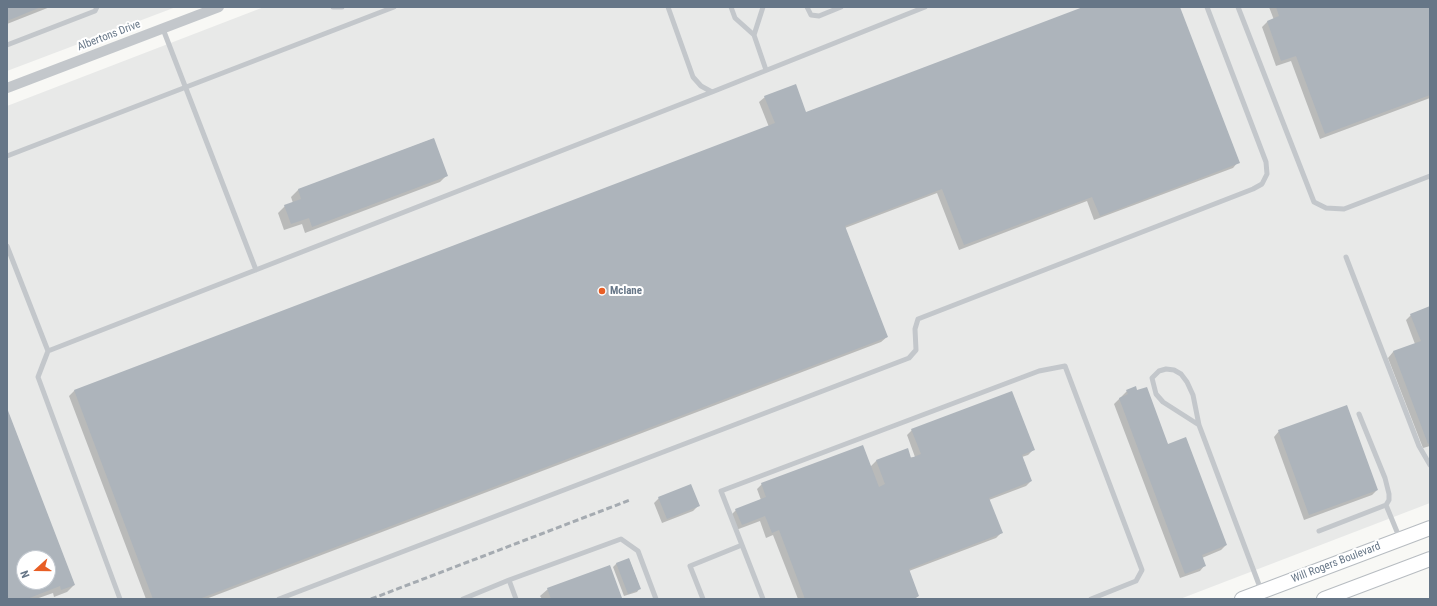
<!DOCTYPE html>
<style>
body{margin:0}
#map{position:relative;width:1437px;height:606px;overflow:hidden;background:#f8f8f5;font-family:"Roboto Condensed",sans-serif}
canvas{display:block}
.frame{position:absolute;inset:0;border:8px solid #667687;pointer-events:none}
.north{position:absolute;left:16px;top:550px;width:40px;height:40px;box-sizing:border-box;background:#fff;border:1px solid #c2c8cf;border-radius:50%;rotate:249deg;font-size:11px;font-weight:700;line-height:16px;text-align:center;color:#667687}
.north::after{content:'';display:block;margin:auto;width:14px;height:18px;background:#e85e25;clip-path:polygon(50% 0,100% 100%,50% 72%,0 100%)}
</style>
<div id="map">
<canvas width="1437" height="606"></canvas>
<div class="frame"></div>
<div class="north">N</div>
</div>
<script>
const ctx = document.querySelector('canvas').getContext('2d');
ctx.lineJoin = 'round';
function paint(path, color) { ctx.fillStyle = color; ctx.fill(path, 'evenodd'); }
const toPath = rows => new Path2D(rows.map(r => 'M' + r).join(''));
function stroke(path, color, width, dash) { ctx.strokeStyle = color; ctx.lineWidth = width; ctx.lineCap = dash ? 'butt' : 'round'; ctx.setLineDash(dash || []); ctx.stroke(path); }
function drawText(font, color, halo, rows, align = 'center') {
  ctx.font = font + ' "Roboto Condensed",sans-serif'; ctx.lineWidth = 4; ctx.setLineDash([]); ctx.textBaseline = 'middle'; ctx.strokeStyle = halo; ctx.fillStyle = color; for (const [text, x, y, turn = 0] of rows) {
    ctx.save(); ctx.translate(x, y); ctx.rotate((+turn || 0) * Math.PI / 180); ctx.textAlign = isNaN(turn) ? turn : align; if (halo) ctx.strokeText(text, 0, 0); ctx.fillText(text, 0, 0); ctx.restore();
  }
}
paint(toPath([
 [7,7,176,7,7,71],
 [264,7,1430,7,1430,503,1180,599,7,599,7,106],
 [24,558,48,558,48,582,24,582]
]), '#e8e9e8');
paint(toPath([
 [7,7,50,7,7,24],
 [1086,7,1179,7,1238,162,1233,168,1094,220,1087,201,959,250,937,193,845,228,887,337,881,342,206,599,146,599,69,396,74,391,769,127,759,102,765,97,806,114],
 [1269,7,1430,7,1430,98,1320,139,1291,61,1276,66,1262,27,1267,22,1274,20],
 [433,139,447,175,440,182,305,233,302,224,284,230,278,213,285,206,293,203,291,197,298,190],
 [1430,308,1430,446,1423,448,1388,358,1393,352,1415,344,1406,320,1411,315],
 [1127,391,1137,391,1226,545,1221,550,1202,558,1205,565,1200,571,1180,578,1114,404],
 [7,410,74,585,67,592,54,597,53,593,36,599,7,599],
 [24,558,48,558,48,582,24,582],
 [912,430,1034,449,1028,455,1022,457,1031,481,1026,486,989,500,1001,533,996,538,909,571,918,596,915,599,798,599,773,535,766,538,760,521,736,530,731,515,736,510,761,500,757,489,762,484,870,467,876,461,915,457,907,435],
 [1279,431,1377,490,1372,495,1304,520,1274,437],
 [659,498,698,506,693,511,662,523,654,503],
 [629,559,640,588,637,592,624,596,613,567,616,564],
 [548,589,621,597,619,599,542,599,540,596]
]), '#0003');
paint(toPath([
 [7,7,41,7,7,21],
 [1083,7,1180,7,1240,163,1100,216,1092,197,964,245,942,189,845,226,888,337,199,599,153,599,74,390,775,123,764,96,796,84,806,112],
 [1276,7,1430,7,1430,95,1325,134,1296,56,1281,61,1267,21,1279,16],
 [434,138,448,176,312,227,309,218,291,224,284,205,301,199,298,189],
 [1430,306,1430,443,1428,444,1393,351,1421,341,1410,314],
 [1136,386,1137,390,1147,387,1168,444,1186,437,1227,545,1202,555,1206,566,1185,574,1119,398,1128,394,1126,390],
 [1012,391,1035,450,1022,455,1032,481,989,498,1003,533,909,569,919,596,913,599,805,599,779,530,772,533,765,516,742,525,735,509,766,497,761,483,863,445,879,487,885,484,876,460,908,448,911,458,921,454,911,429],
 [1347,405,1378,490,1309,515,1278,430],
 [7,408,75,585,61,590,60,586,27,599,7,599],
 [24,558,48,558,48,582,24,582],
 [691,484,700,506,667,519,658,497],
 [629,558,641,589,628,594,616,563],
 [610,565,622,598,551,599,547,588]
]), '#adb4bb');
const secondary = toPath([
 [1242,599,1430,528],
 [1324,599,1430,559]
]);
stroke(secondary, '#b7bcc1', 16);
stroke(toPath([
 [333,7,342,7],
 [668,7,693,77,701,86,712,92,925,7],
 [731,7,735,18,754,35,763,7],
 [807,7,811,15,819,16,841,7],
 [1238,7,1314,202,1326,208,1344,209,1430,176],
 [163,29,256,270],
 [754,35,766,70],
 [7,45,95,11,97,7],
 [7,156,394,7],
 [7,246,48,351,38,377,120,599],
 [1346,257,1419,446,1430,465],
 [48,351,712,92],
 [1166,369,1174,370,1181,374,1187,382,1193,395,1199,425,1163,402,1156,394,1152,378,1159,371,1166,369],
 [1199,425,1261,590],
 [1386,505,1400,539],
 [1319,531,1386,505,1389,500,1389,494,1385,478,1359,414],
 [509,580,516,599],
 [279,599,909,358,916,350,915,329,918,319,1253,189,1262,184,1267,174,1266,162,1207,7],
 [463,599,509,580,621,539,638,551,656,599],
 [703,599,690,566,742,545],
 [763,599,721,491,1039,371,1065,366,1142,570,1136,581,1091,599]
]), '#c3c7cb', 5);
stroke(toPath([
 [7,88,219,7]
]), '#c3c7cb', 10);
stroke(secondary, '#fff', 14);
stroke(toPath([
 [371,599,630,500]
]), '#a5abb1', 3, [6, 3]);
for (const [x, y, r, color] of [
 [602,291,4,"#e85e25"]
]) { const dot = new Path2D(); dot.arc(x, y, r, 0, 2 * Math.PI); ctx.fillStyle = color; ctx.fill(dot); stroke(dot, '#fff', 1.5); }
drawText('11px', '#667687', '#fff', [
 ["Albertons Drive",109,36,-21],
 ["Will Rogers Boulevard",1336,563,-21]
]);
drawText('bold 11px', '#667687', '#fff', [
 ["Mclane",610,291]
], 'left');
</script>
